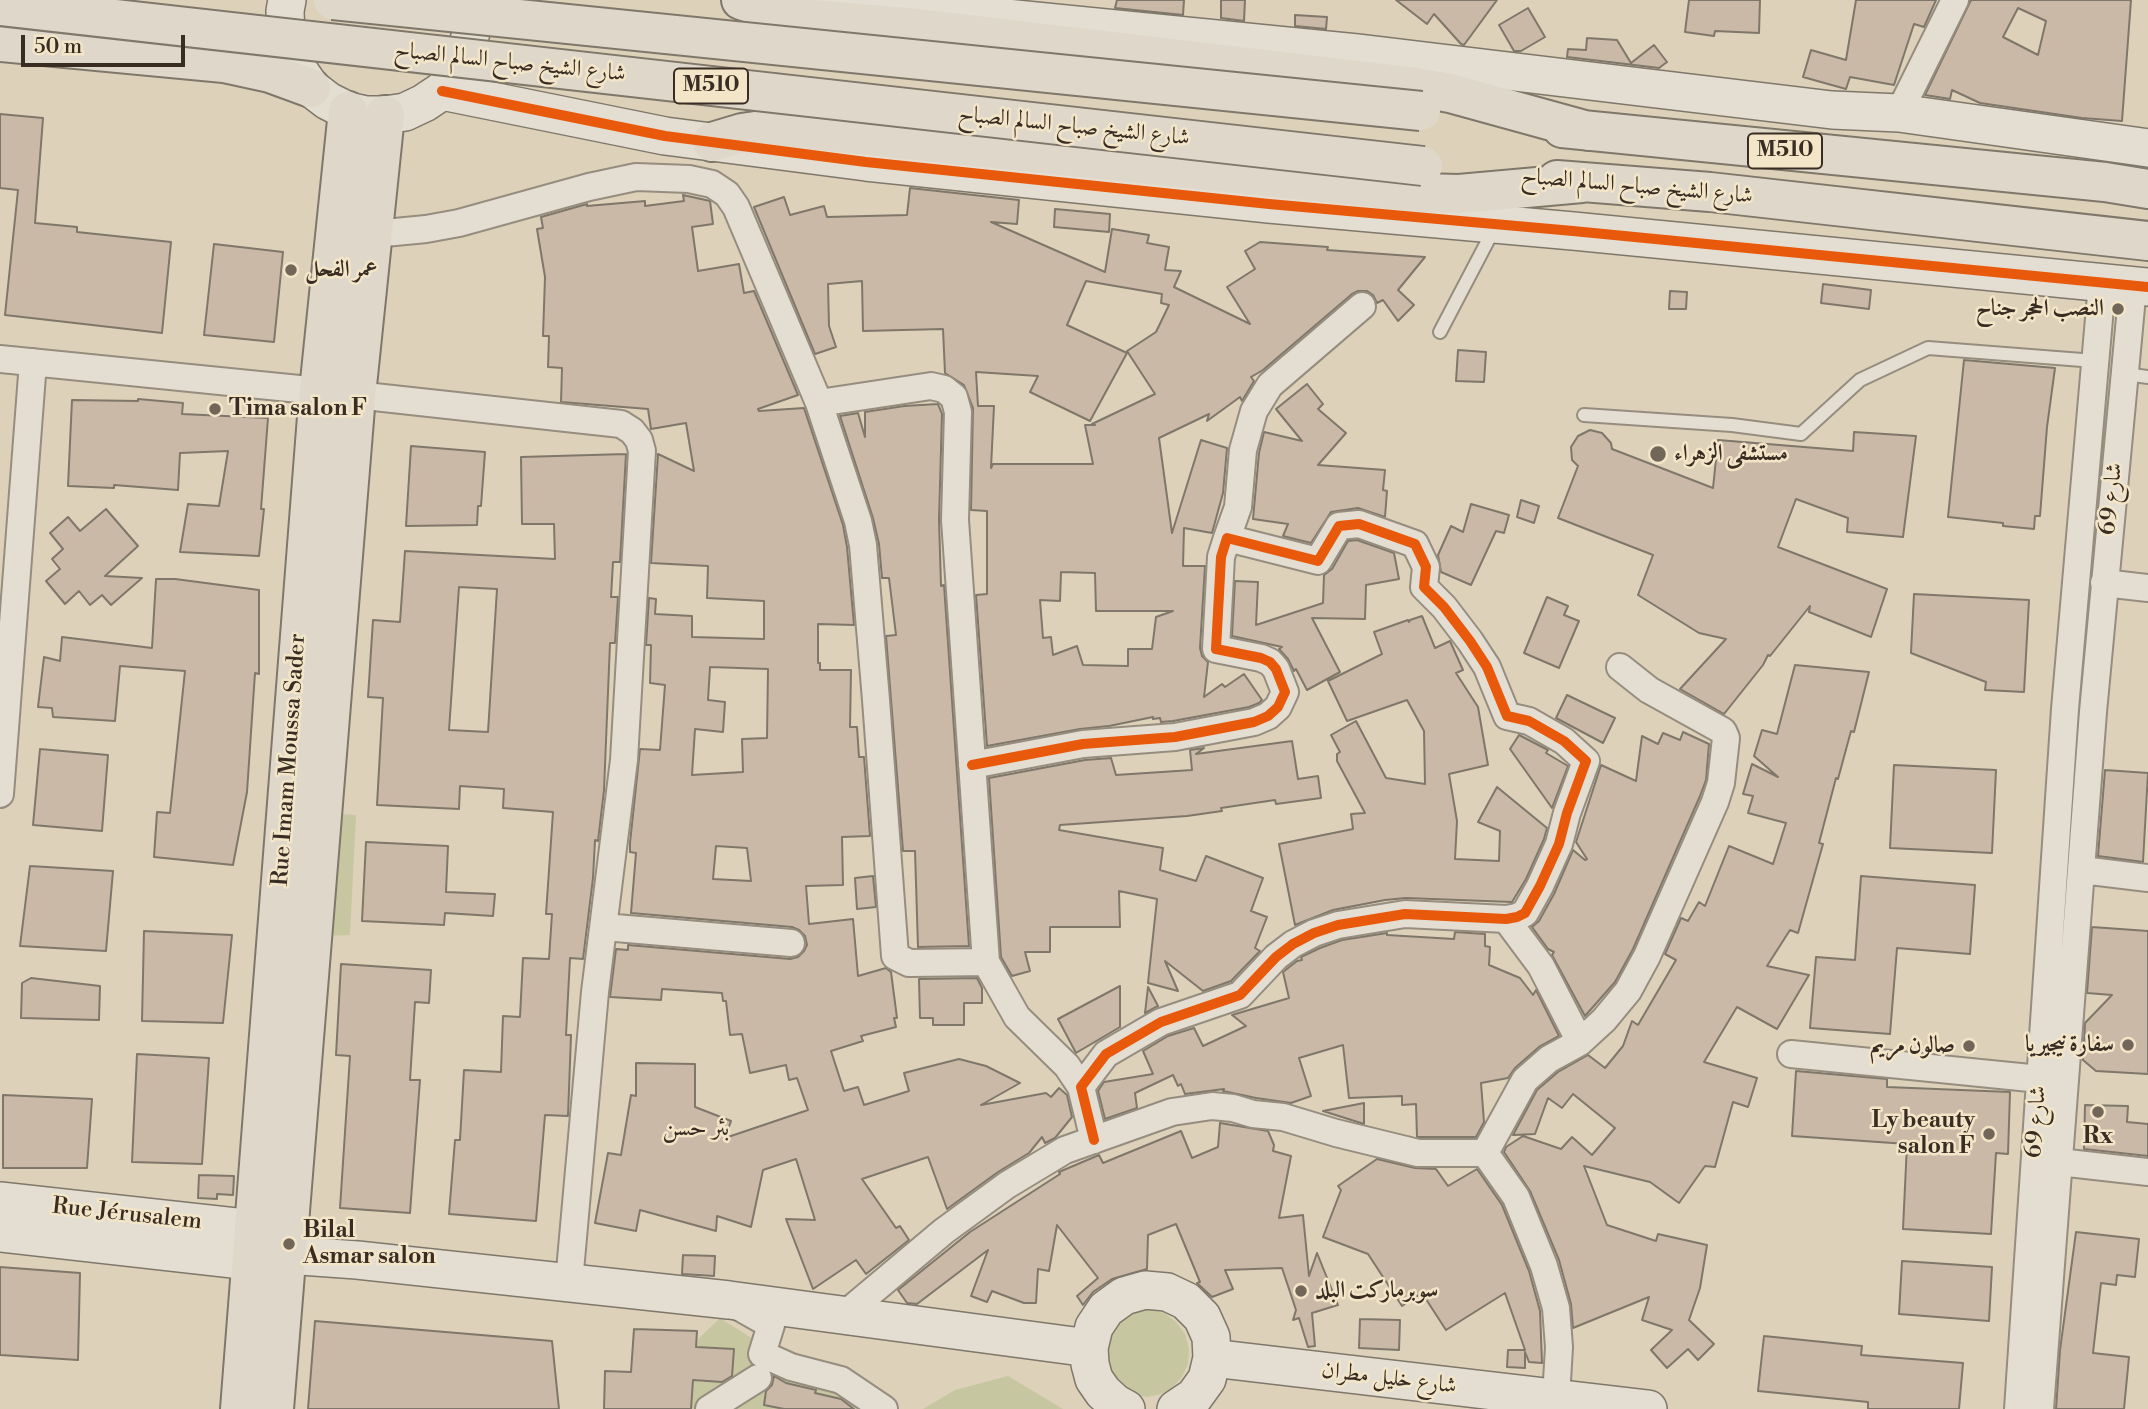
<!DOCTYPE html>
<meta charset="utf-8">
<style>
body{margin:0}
#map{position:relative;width:2148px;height:1409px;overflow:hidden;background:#ddd1b9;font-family:"Libre Bodoni",serif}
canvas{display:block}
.scale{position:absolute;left:21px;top:35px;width:164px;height:32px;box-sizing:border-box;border:4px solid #392d23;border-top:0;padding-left:9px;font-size:21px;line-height:24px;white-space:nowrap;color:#392d23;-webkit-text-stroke:5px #f3e5c8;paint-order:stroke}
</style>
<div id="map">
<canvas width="2148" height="1409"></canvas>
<div class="scale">50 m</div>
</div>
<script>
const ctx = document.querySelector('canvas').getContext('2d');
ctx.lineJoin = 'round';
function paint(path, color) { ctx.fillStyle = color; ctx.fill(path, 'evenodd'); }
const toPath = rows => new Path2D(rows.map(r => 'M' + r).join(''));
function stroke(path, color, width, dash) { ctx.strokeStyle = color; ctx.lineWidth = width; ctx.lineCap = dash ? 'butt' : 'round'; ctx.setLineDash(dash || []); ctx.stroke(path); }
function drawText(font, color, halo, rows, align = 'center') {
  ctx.font = font + ' "Libre Bodoni",Amiri,serif'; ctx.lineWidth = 5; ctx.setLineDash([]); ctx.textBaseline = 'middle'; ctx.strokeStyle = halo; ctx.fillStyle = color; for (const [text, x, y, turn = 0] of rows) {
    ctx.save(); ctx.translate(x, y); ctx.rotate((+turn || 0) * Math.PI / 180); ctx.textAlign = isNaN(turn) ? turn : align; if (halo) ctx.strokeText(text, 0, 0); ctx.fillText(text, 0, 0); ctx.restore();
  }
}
paint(toPath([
 [334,814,356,815,350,935,321,936],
 [1149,1309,1164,1313,1176,1322,1185,1334,1189,1349,1188,1364,1182,1377,1172,1388,1161,1394,1147,1397,1134,1395,1112,1380,1103,1342,1110,1328,1134,1311],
 [720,1318,811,1376,896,1409,626,1409],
 [1008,1376,1063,1409,923,1409,955,1390]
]), '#c6c7a0');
const building = toPath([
 [1117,0,1184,0,1183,15,1115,8,1117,0],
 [1221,0,1245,0,1244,21,1221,18,1221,0],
 [1396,0,1497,0,1464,45,1461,44,1434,14,1427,24,1396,0],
 [1689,0,1760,0,1759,33,1715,31,1714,36,1685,32,1689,0],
 [1856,0,1936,0,1924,27,1914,24,1894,85,1850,77,1846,89,1803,77,1811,50,1846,60,1856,0],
 [1971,0,2131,0,2122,121,2082,118,1980,103,1952,90,1950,99,1925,95,1971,0],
 [2018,8,2046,21,2038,55,2003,37,2018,8],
 [1528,8,1545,37,1521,51,1514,51,1499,25,1528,8],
 [1295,15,1327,17,1326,29,1295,26,1295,15],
 [1587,38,1617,40,1631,63,1654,45,1667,62,1659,68,1567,57,1568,49,1586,50,1587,38],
 [0,114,43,118,35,223,77,227,77,232,171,242,162,333,5,315,18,190,0,188,0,114],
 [910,188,1019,200,1017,224,991,222,1105,272,1112,229,1149,235,1147,243,1169,247,1165,270,1181,271,1174,287,1250,324,1227,287,1255,269,1245,251,1260,242,1328,247,1327,250,1425,257,1398,290,1414,305,1398,321,1383,300,1377,303,1373,295,1367,291,1358,291,1352,294,1263,370,1251,377,1254,381,1242,401,1240,397,1207,421,1209,414,1159,438,1172,533,1201,440,1227,448,1223,493,1212,533,1184,528,1183,566,1205,566,1200,648,1202,656,1208,662,1204,697,1222,684,1225,687,1244,674,1262,700,1259,703,1249,707,1173,721,1161,722,1160,718,1153,719,1153,717,1109,726,1080,729,987,746,976,595,987,594,987,511,971,510,973,408,964,385,945,373,943,329,863,331,862,281,828,284,829,326,836,347,815,354,754,207,784,197,790,215,824,206,827,217,907,215,910,188],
 [1086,281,1162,294,1161,303,1169,305,1156,332,1127,351,1155,394,1092,424,1095,425,1085,425,1093,464,993,464,991,468,994,406,978,406,976,372,1038,376,1030,392,1090,421,1127,353,1067,325,1086,281],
 [1061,572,1095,573,1096,611,1173,611,1156,617,1152,649,1128,649,1128,666,1083,665,1077,646,1053,655,1051,637,1043,638,1040,600,1060,601,1061,572],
 [683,195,710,201,713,224,692,227,698,271,739,264,744,293,754,291,798,395,758,409,759,411,804,408,843,525,847,547,854,625,818,624,818,663,820,663,820,670,851,670,850,727,857,727,859,757,864,757,870,836,842,837,843,885,806,886,809,924,853,919,858,976,886,968,891,972,897,1018,894,1018,896,1027,861,1036,863,1041,831,1051,844,1091,858,1087,864,1105,909,1091,904,1073,959,1059,986,1066,1020,1083,981,1105,1046,1093,1051,1097,1059,1088,1067,1095,1072,1117,1055,1138,1045,1143,1042,1137,1029,1153,998,1172,947,1209,928,1157,862,1179,896,1228,900,1226,909,1240,866,1274,856,1260,813,1289,786,1219,815,1220,796,1159,763,1170,751,1227,717,1216,716,1231,640,1210,636,1231,595,1223,608,1153,621,1155,631,1095,636,1096,636,1063,695,1064,695,1107,731,1121,725,1138,808,1110,797,1078,789,1080,786,1065,750,1073,742,1034,730,1035,726,1001,723,1001,722,993,662,989,661,1000,610,997,616,949,628,950,628,945,790,959,798,957,804,951,807,945,805,936,799,930,792,927,631,913,636,853,630,852,630,843,640,749,660,750,665,685,650,683,651,645,646,645,649,598,656,599,655,614,692,616,692,637,764,639,764,601,707,598,708,566,651,563,658,454,694,471,686,423,651,429,648,409,561,402,562,368,548,367,549,336,543,336,545,277,537,229,543,228,541,217,587,204,587,206,645,201,645,206,684,201,683,195],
 [710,667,768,669,767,738,742,739,743,772,692,775,695,729,723,732,725,702,708,700,710,667],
 [716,846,747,848,751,881,713,879,716,846],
 [1055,209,1110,214,1109,232,1054,227,1055,209],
 [214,244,283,252,274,342,204,335,214,244],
 [1823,284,1871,290,1869,309,1821,303,1823,284],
 [1670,291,1687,292,1686,309,1669,309,1670,291],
 [1458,350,1486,352,1484,382,1456,381,1458,350],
 [1964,360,2055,368,2047,427,2040,516,2035,516,2034,529,2003,526,2003,523,1948,517,1964,360],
 [1307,384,1323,404,1318,409,1346,433,1318,465,1385,470,1383,490,1387,491,1385,517,1358,508,1331,512,1311,543,1283,536,1288,524,1253,519,1259,453,1264,432,1302,441,1276,409,1307,384],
 [138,399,183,403,182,414,268,418,261,509,264,509,259,556,180,552,188,504,219,506,228,451,180,453,178,490,114,485,114,488,68,486,72,400,138,401,138,399],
 [938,404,942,414,939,520,941,586,944,585,969,946,918,947,915,851,903,851,886,636,896,635,889,578,882,578,879,544,873,518,840,416,858,413,865,437,865,412,904,406,938,404],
 [1590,430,1602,433,1611,443,1612,449,1713,488,1718,440,1853,451,1854,432,1916,436,1903,537,1847,532,1848,518,1796,499,1778,547,1887,589,1871,637,1809,612,1810,606,1770,656,1768,655,1763,665,1724,714,1680,689,1726,639,1699,633,1638,595,1653,555,1558,518,1578,466,1572,460,1571,447,1578,436,1590,430],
 [411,446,485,452,481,506,478,506,477,525,406,526,411,446],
 [626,454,620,562,613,562,611,597,618,597,615,643,610,643,604,790,598,841,595,840,593,878,583,959,570,958,566,1035,571,1035,568,1116,545,1115,536,1221,449,1214,455,1140,460,1140,464,1070,501,1072,503,1016,520,1017,523,958,549,959,552,914,546,914,553,812,503,808,504,789,460,786,459,809,377,805,383,698,368,697,373,620,400,622,405,551,555,559,554,524,522,524,521,457,626,454],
 [459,587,497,589,488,732,449,730,459,587],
 [1521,500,1539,506,1534,523,1517,517,1521,500],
 [1471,504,1509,515,1504,533,1496,531,1471,585,1441,572,1438,555,1451,526,1463,532,1471,504],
 [106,509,138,546,105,576,142,578,111,605,102,595,90,605,79,591,65,604,46,581,60,569,52,559,63,549,50,533,68,517,80,531,106,509],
 [1357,540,1394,553,1399,579,1366,585,1365,619,1312,618,1340,672,1307,690,1296,669,1294,671,1288,659,1279,649,1282,647,1232,636,1235,581,1258,582,1256,625,1323,603,1324,575,1332,569,1348,541,1357,540],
 [156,579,175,579,259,590,259,674,255,673,247,792,233,865,154,857,157,812,170,813,185,671,120,666,115,721,53,717,52,708,38,707,44,657,60,661,62,637,152,648,156,579],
 [1914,594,2029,600,2024,692,1985,690,1986,682,1911,653,1914,594],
 [1547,597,1568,606,1564,615,1579,621,1559,668,1524,653,1547,597],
 [1422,616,1435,648,1450,641,1463,670,1456,673,1478,707,1488,765,1449,774,1457,821,1455,859,1499,861,1500,831,1478,822,1497,787,1547,828,1544,839,1526,879,1512,902,1406,898,1385,900,1333,910,1295,925,1279,844,1353,829,1351,814,1365,813,1337,761,1337,754,1340,752,1331,735,1356,721,1386,778,1425,784,1424,731,1407,700,1347,721,1328,681,1382,654,1374,632,1408,620,1409,622,1410,620,1422,616],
 [1795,665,1869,672,1854,732,1851,731,1838,779,1836,778,1819,843,1823,844,1798,933,1790,930,1767,966,1809,975,1777,1029,1737,1007,1704,1062,1757,1078,1748,1107,1733,1102,1715,1167,1705,1166,1679,1203,1650,1182,1584,1166,1607,1225,1656,1241,1658,1234,1707,1245,1700,1288,1689,1320,1714,1344,1698,1360,1688,1349,1667,1368,1651,1350,1672,1330,1642,1320,1649,1297,1573,1328,1571,1304,1559,1260,1530,1191,1504,1152,1506,1147,1523,1136,1561,1149,1572,1137,1592,1155,1615,1128,1573,1094,1562,1108,1548,1098,1535,1134,1513,1135,1537,1090,1558,1072,1588,1055,1605,1068,1623,1046,1632,1021,1638,1025,1676,960,1665,954,1681,918,1688,921,1699,902,1705,906,1729,846,1773,864,1786,823,1748,813,1753,796,1743,794,1752,764,1778,777,1754,756,1762,730,1777,734,1795,665],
 [1567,695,1615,718,1603,743,1556,718,1567,695],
 [1683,732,1709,744,1706,780,1700,796,1633,949,1615,982,1585,1016,1552,955,1554,952,1548,949,1532,927,1539,921,1554,894,1573,850,1585,860,1587,859,1576,842,1601,765,1636,781,1642,736,1658,744,1663,733,1680,740,1683,732],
 [1519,735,1548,750,1546,753,1568,766,1552,808,1510,749,1519,735],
 [1292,741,1298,779,1318,776,1321,798,1276,804,1275,800,1221,808,1222,811,1187,816,1060,825,1059,830,1163,848,1160,870,1196,881,1206,856,1263,878,1251,911,1267,917,1255,948,1260,951,1231,981,1203,991,1165,961,1178,991,1148,983,1157,899,1119,891,1120,927,1050,927,1050,952,1025,952,1030,971,1012,976,1001,957,989,778,1085,760,1111,758,1116,775,1192,770,1190,750,1204,748,1196,754,1292,741],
 [40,749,108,755,102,831,33,825,40,749],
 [1894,765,1996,770,1992,853,1890,848,1894,765],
 [2105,770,2148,773,2143,862,2098,856,2105,770],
 [366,842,448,846,446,892,495,894,493,916,445,913,444,925,362,921,366,842],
 [30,866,113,871,106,951,20,946,30,866],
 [873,876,876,907,857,909,855,878,873,876],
 [1861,876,1975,885,1970,954,1897,948,1890,1034,1810,1028,1816,957,1855,960,1861,876],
 [2092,927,2148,931,2148,1074,2096,1071,2083,1060,2085,1023,2112,995,2087,993,2092,927],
 [144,931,232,935,223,1023,142,1021,144,931],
 [1455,932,1485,934,1485,946,1490,947,1489,965,1520,978,1533,995,1536,990,1559,1036,1539,1047,1515,1068,1508,1078,1481,1083,1484,1122,1476,1137,1417,1137,1416,1104,1402,1105,1402,1096,1349,1098,1343,1045,1299,1058,1311,1096,1291,1103,1256,1098,1223,1091,1224,1089,1185,1094,1181,1084,1178,1086,1173,1075,1135,1093,1137,1108,1105,1119,1098,1091,1104,1082,1153,1074,1143,1051,1168,1036,1194,1028,1203,1046,1246,1026,1232,1015,1289,998,1283,972,1297,961,1302,960,1301,957,1320,948,1342,940,1387,933,1387,935,1454,939,1455,932],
 [341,964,431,970,429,1003,415,1002,410,1080,420,1080,410,1213,340,1208,350,1056,336,1055,341,964],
 [31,978,100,986,99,1020,21,1018,22,983,31,978],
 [977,978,982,988,982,1003,964,1003,964,1025,933,1025,933,1018,920,1018,919,979,977,978],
 [1120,986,1120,1027,1076,1053,1058,1019,1120,986],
 [1148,987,1158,1006,1145,1013,1148,987],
 [137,1054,209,1058,202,1164,132,1162,137,1054],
 [1796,1071,1887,1079,1887,1087,2010,1092,2008,1154,1996,1153,1991,1234,1903,1229,1907,1144,1792,1136,1796,1071],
 [3,1095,92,1099,87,1168,3,1168,3,1095],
 [1364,1103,1364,1124,1323,1111,1364,1103],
 [2085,1105,2128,1106,2127,1122,2148,1124,2148,1156,2084,1149,2085,1105],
 [1220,1123,1268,1131,1274,1145,1273,1151,1291,1156,1279,1218,1303,1215,1309,1276,1317,1253,1338,1305,1312,1313,1315,1346,1308,1347,1299,1318,1293,1320,1296,1310,1282,1268,1225,1270,1233,1289,1212,1297,1197,1283,1200,1282,1176,1224,1148,1235,1147,1269,1112,1279,1093,1292,1083,1305,1077,1296,1098,1278,1057,1225,1049,1271,1038,1269,1036,1303,1024,1303,992,1291,987,1302,971,1296,988,1250,917,1304,907,1303,898,1290,970,1232,1060,1174,1059,1172,1099,1155,1103,1163,1181,1131,1192,1158,1218,1147,1220,1123],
 [1377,1159,1415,1168,1436,1169,1448,1186,1477,1169,1502,1205,1529,1271,1540,1311,1542,1363,1529,1362,1525,1352,1525,1368,1507,1367,1508,1350,1525,1350,1505,1293,1446,1330,1422,1293,1402,1306,1368,1254,1323,1237,1341,1190,1338,1186,1377,1159],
 [199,1175,234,1176,233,1195,217,1194,217,1199,198,1198,199,1175],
 [2076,1232,2139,1239,2135,1277,2117,1275,2116,1285,2101,1283,2093,1353,2129,1357,2124,1409,2056,1409,2060,1350,2076,1232],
 [683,1255,715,1256,714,1276,682,1274,683,1255],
 [1902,1261,1992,1267,1989,1321,1899,1314,1902,1261],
 [0,1267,80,1273,78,1360,0,1355,0,1267],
 [1360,1319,1400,1320,1399,1350,1359,1348,1360,1319],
 [315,1321,552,1341,559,1409,308,1409,315,1321],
 [634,1329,697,1331,696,1347,734,1349,732,1376,722,1382,693,1380,691,1409,604,1409,605,1371,631,1372,634,1329],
 [1764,1336,1862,1346,1861,1355,1963,1363,1959,1409,1868,1409,1868,1402,1758,1391,1764,1336],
 [774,1376,786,1383,816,1390,815,1393,841,1399,854,1409,784,1409,764,1405,766,1391,772,1385,774,1376]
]);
paint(building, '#cab9a6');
stroke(building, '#7f776a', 2);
const lane = toPath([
 [1440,332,1495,227],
 [2125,374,2148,377],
 [1584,415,1732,425,1801,434,1860,380,1928,348,2095,361]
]);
const street = toPath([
 [1899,113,1955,0],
 [374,234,426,229,459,223,589,187,636,177,689,179,712,184,727,194,736,207,819,403,858,521,863,545,876,700,895,956,909,963,986,962],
 [0,359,319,391],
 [356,395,621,424,632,431,639,440,642,451,624,760,595,992,569,1282],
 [819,403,931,386,944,389,954,397,958,412,955,520,986,962,1017,1017,1067,1066,1081,1087],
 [1227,538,1238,507,1243,450,1254,411,1270,385,1362,306],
 [2104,583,2148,588],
 [972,765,1083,744,1175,737,1254,722,1268,716,1278,707,1285,692,1276,669,1270,662,1261,658,1216,649,1221,557,1227,538,1318,561,1339,526,1359,524,1415,544,1426,567,1424,587,1444,607,1470,641,1487,667,1507,716,1529,721,1564,741,1586,761,1567,813,1559,844,1540,886,1525,913,1517,917,1506,919,1405,914,1338,925,1314,933,1293,944,1276,957,1240,995,1161,1022,1106,1054,1081,1087,1094,1140],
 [0,794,33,362],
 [2082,870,2148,878],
 [1506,919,1541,966,1580,1042],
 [604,927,791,943],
 [1791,1054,2040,1079],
 [1485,1153,1525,1080,1549,1059,1580,1042,1604,1020,1628,991,1647,956,1715,802,1721,783,1726,738,1723,731,1649,690,1620,667],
 [2059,1162,2148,1172],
 [739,1307,771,1325,762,1354,791,1367,841,1380,884,1409],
 [844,1315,944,1231,1007,1185,1065,1150,1172,1112,1212,1106,1233,1108,1253,1114,1283,1117,1336,1133,1418,1153,1485,1153,1516,1197,1544,1266,1556,1308,1559,1347,1556,1398],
 [709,1409,758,1378],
 [2018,1409,2065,709,2102,284],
 [2040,1409,2093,712,2133,286]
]);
const secondary = toPath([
 [287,0,285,11,286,39,295,65,311,88,328,101,348,111,366,115,385,115,405,112,424,103,442,91,456,74,466,54,471,32,469,0],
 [802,0,856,3,1357,53,1832,110,1899,113,2148,148],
 [442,91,665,136,866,162,1269,204,1573,231,2148,287],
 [0,1201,254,1229],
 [0,1233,251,1261],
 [287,1255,357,1260,729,1300,1089,1348],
 [1212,1358,1648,1409],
 [1126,1409,1115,1403,1103,1392,1094,1379,1090,1364,1089,1348,1094,1327,1106,1309,1124,1296,1145,1290,1167,1292,1186,1301,1202,1317,1211,1337,1212,1358,1207,1379,1194,1397,1176,1409]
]);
const primary = toPath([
 [240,1409,319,391,348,111],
 [274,1409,356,395,385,115]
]);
const highway = toPath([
 [741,0,790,17,919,28,1410,86,1450,93,1588,131],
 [0,42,224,63,270,73,311,88],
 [1562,128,2105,182,2148,189],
 [712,142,742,133,769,129,800,129,1421,193,1459,194,1582,183],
 [1557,180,1710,192,2148,241]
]);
stroke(lane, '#968d7f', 16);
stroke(street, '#968d7f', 30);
stroke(secondary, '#7f776a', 40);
stroke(primary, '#7f776a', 42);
stroke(highway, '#7f776a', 42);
stroke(lane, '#e4ded2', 12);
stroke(street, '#e4ded2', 26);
stroke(secondary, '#e4ded2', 37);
stroke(primary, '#dfd8ca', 38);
stroke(highway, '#dfd8ca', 38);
const highwayBridge = toPath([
 [333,0,1421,111],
 [0,6,1423,166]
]);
stroke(highwayBridge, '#7f776a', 42, []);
stroke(highwayBridge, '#dfd8ca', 38);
stroke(toPath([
 [442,91,665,136,866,162,1269,204,1573,231,2148,287],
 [972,765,1083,744,1175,737,1254,722,1268,716,1278,707,1285,692,1276,669,1270,662,1261,658,1216,649,1221,557,1227,538,1318,561,1339,526,1359,524,1415,544,1426,567,1424,587,1444,607,1470,641,1487,667,1507,716,1529,721,1564,741,1586,761,1567,813,1559,844,1540,886,1525,913,1517,917,1506,919,1405,914,1338,925,1314,933,1293,944,1276,957,1240,995,1161,1022,1106,1054,1081,1087,1094,1140]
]), '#e8590c', 10);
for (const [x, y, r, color] of [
 [291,270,7,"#726658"],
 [2118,309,7,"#726658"],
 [215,409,7,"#726658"],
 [1658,454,9,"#726658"],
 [2128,1045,7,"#726658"],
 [1969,1046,7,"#726658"],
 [2098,1112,7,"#726658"],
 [1989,1134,7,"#726658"],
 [289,1244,7,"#726658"],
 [1301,1291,7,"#726658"]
]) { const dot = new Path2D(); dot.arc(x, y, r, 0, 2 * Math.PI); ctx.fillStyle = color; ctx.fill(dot); stroke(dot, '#f3e5c8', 2.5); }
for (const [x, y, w] of [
 [711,86,74],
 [1785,151,74]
]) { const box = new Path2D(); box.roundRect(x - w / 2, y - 17.5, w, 35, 5); ctx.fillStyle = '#f3e5c8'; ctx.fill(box); stroke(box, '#392d23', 2); }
drawText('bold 21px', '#392d23', null, [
 ["M510",711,86],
 ["M510",1785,151]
]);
drawText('23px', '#392d23', '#f3e5c8', [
 ["شارع الشيخ صباح السالم الصباح",510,63,6],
 ["شارع الشيخ صباح السالم الصباح",1074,127,6],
 ["شارع الشيخ صباح السالم الصباح",1637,187,5],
 ["شارع 69",2112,499,-84],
 ["Rue Imam Moussa Sader",290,760,-86],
 ["شارع 69",2037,1122,-86],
 ["Rue Jérusalem",127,1215,6],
 ["شارع خليل مطران",1389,1379,7]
]);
drawText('bold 23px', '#392d23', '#f3e5c8', [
 ["عمر الفحل",305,270],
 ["النصب الحجر جناح",2104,309,"right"],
 ["Tima salon F",229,409],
 ["مستشفى الزهراء",1674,454],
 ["سفارة نيجيريا",2114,1045,"right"],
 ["صالون مريم",1955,1046,"right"],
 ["Ly beauty",1975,1121,"right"],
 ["salon F",1975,1147,"right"],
 ["Rx",2098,1137,"center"],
 ["Bilal",303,1231],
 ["Asmar salon",303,1257],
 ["سوبرماركت البلد",1315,1291]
], 'left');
drawText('24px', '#392d23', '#f3e5c8', [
 ["بئر حسن",696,1129]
]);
</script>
